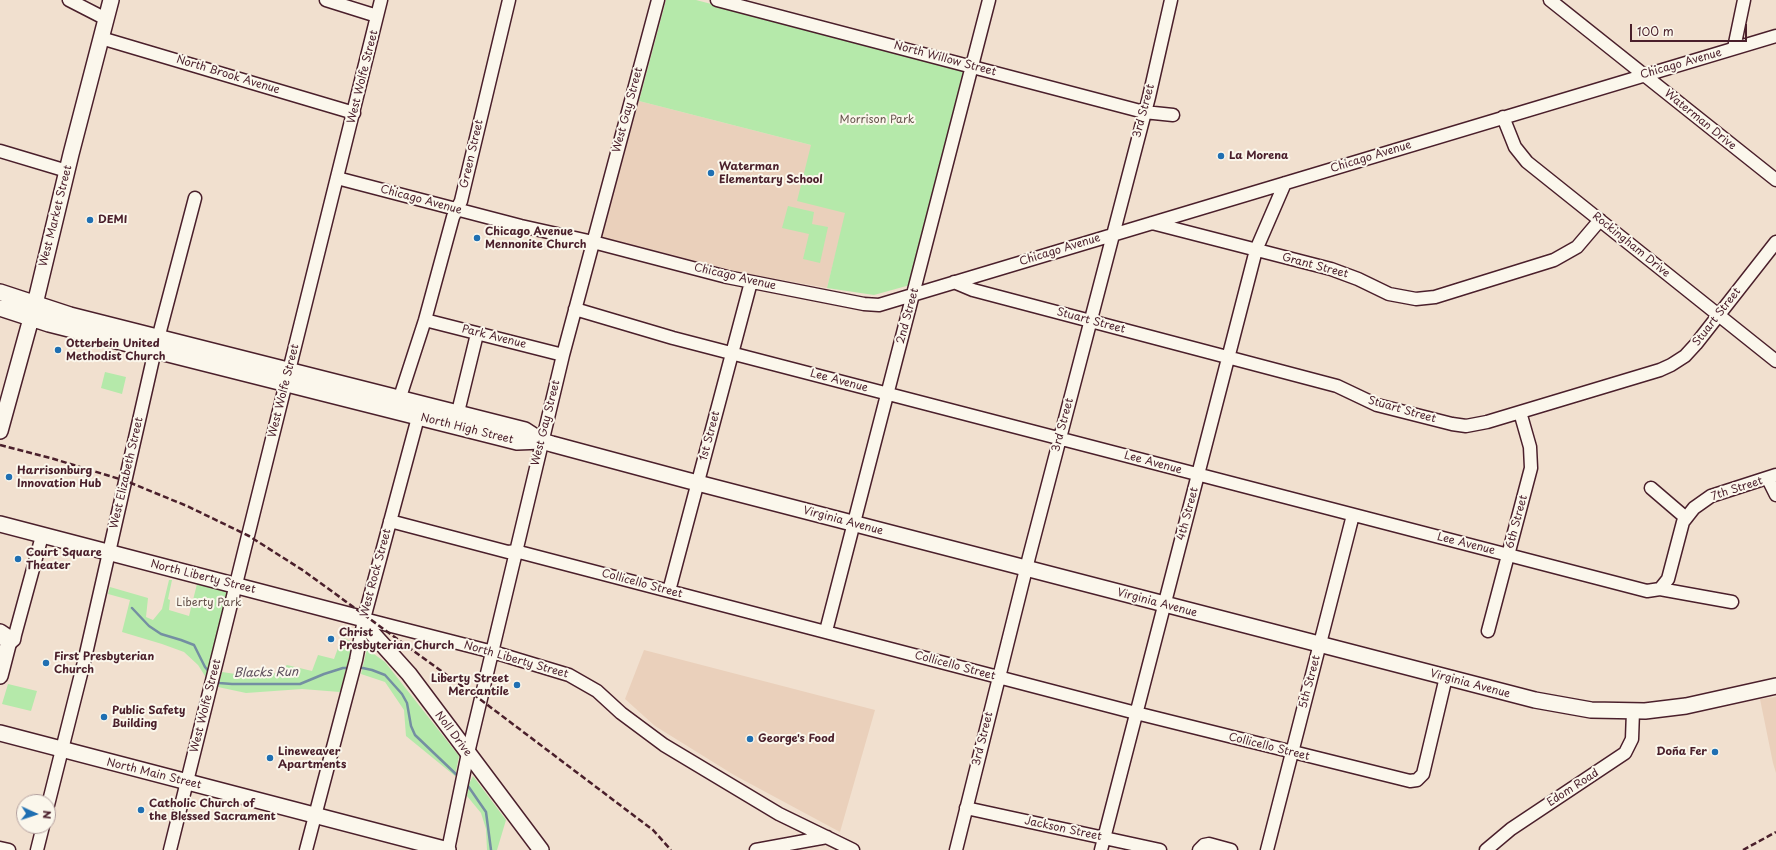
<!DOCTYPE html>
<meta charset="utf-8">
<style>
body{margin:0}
#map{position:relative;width:1776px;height:850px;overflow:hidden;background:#f1e0cf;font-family:"Playpen Sans",sans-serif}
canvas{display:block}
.north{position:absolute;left:16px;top:794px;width:40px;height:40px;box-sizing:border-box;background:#fbf7ec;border:1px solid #b4a19f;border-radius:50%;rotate:93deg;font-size:11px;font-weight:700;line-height:16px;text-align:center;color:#4a1f2b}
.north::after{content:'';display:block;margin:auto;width:14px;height:18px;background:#1f6fb2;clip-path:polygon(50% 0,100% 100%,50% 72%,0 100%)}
.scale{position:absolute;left:1630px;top:24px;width:117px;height:18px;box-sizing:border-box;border:2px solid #4a1f2b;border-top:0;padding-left:5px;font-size:12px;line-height:14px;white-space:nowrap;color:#4a1f2b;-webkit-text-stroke:3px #fbf7ec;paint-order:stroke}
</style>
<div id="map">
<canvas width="1776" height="850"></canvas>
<div class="north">N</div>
<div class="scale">100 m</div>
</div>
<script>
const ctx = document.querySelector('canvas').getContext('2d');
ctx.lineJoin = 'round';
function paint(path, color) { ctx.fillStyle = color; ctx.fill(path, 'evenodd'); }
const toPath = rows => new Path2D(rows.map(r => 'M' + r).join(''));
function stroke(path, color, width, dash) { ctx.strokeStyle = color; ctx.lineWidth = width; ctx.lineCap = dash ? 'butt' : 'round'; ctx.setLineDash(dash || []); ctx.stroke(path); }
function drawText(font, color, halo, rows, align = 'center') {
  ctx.font = font + ' "Playpen Sans",sans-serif'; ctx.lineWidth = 4; ctx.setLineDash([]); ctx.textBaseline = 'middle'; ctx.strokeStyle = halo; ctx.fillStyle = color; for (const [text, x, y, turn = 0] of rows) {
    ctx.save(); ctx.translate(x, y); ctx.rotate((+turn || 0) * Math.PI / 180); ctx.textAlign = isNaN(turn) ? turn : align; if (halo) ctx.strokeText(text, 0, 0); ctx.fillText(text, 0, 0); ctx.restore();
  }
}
paint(toPath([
 [639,101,811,145,846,213,827,288,743,273,601,237],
 [644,650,875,710,840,832,734,775,655,726,625,699],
 [1776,697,1776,773,1773,763,1760,699]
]), '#ead0bb');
paint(toPath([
 [666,0,696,0,964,70,910,285,874,295,827,288,845,213,797,201,811,145,639,101],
 [788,206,814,212,812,224,828,227,820,263,803,259,809,234,782,228],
 [105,372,126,377,122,394,101,388],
 [169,580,172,580,168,599,170,600,169,610,189,616,197,584,228,591,207,679,198,665,184,652,162,644,122,632,130,600,108,594,110,587,148,598,146,617,153,620,162,609],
 [342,637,353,642,340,692,302,689,246,693,218,687,222,672,256,677,276,673,287,665,312,671,318,655,334,659],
 [367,649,385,662,455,751,459,756,455,776,406,736,404,710,385,682,361,674],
 [8,684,37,691,31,711,2,704],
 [473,776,506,820,497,850,487,850,486,829,481,813,467,796,469,784]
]), '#b5e9aa');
stroke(toPath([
 [132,608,149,626,161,634,181,640,194,645,205,667,210,673],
 [358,667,372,670,385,675,402,694,407,703,411,726,415,735,459,777],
 [216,680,219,683,232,684,300,684,324,674,343,668,351,668],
 [466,783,486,812,491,850]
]), '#748fa2', 2.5);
const minor = toPath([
 [69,0,106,19],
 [326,0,377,16],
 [717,0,1144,112,1173,115],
 [1550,0,1776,180],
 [101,38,354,113],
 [1734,48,1744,0],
 [1503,117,1515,147,1527,162,1776,361],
 [0,151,67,171],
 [337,178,521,226,593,242,727,277,864,304,879,305,1776,36],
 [1152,223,1331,269,1358,279,1389,294,1416,299,1435,297,1554,260,1577,247,1600,220],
 [954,282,973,290,1337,386,1377,405,1452,424,1466,426,1487,422,1660,370,1671,365,1685,356,1696,344,1776,242],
 [575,309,673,338,1647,591,1660,589,1732,602],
 [425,320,563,355],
 [400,397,425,320,453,217,461,201,509,0],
 [458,412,477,334],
 [1768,479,1776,495],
 [1651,488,1686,518],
 [390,521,508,552,516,551,523,553,1136,713,1410,781,1417,780,1423,774,1446,677],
 [1660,589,1668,579,1683,522,1694,508,1711,496,1776,475],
 [669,591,751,282],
 [364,619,493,652,569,675,597,691,621,713,664,745,779,814,853,850],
 [826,631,989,0],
 [1488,631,1531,468,1530,447,1520,412],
 [8,645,14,640,15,635,42,536],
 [48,805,85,658,155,350,195,198],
 [966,808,1160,850],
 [0,848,9,850],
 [37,850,43,826],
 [170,850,381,0],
 [306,850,356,660,365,615,420,410],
 [448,850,468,753,563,355,658,0],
 [756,850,827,837],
 [956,850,1029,557,1149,97,1171,0],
 [1101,850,1256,250,1285,183],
 [1199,850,1204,845,1209,844,1231,850],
 [1267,850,1353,515],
 [1486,850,1511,829,1625,753,1632,739,1633,711]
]);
const major = toPath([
 [0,292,70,315,525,430,542,441,552,444,686,480,1535,700,1591,710,1645,711,1686,706,1776,686],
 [0,308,49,324,517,442,542,441],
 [0,431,35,304,71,154,111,0],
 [0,524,364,619,373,634,409,674,541,850],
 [0,632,6,636,8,645,0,676],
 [0,733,448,850]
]);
stroke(minor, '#4a1f2b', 15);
stroke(major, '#4a1f2b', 18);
stroke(minor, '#fbf7ec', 12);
stroke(major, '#fbf7ec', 15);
stroke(toPath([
 [0,445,54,459,126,481,187,506,249,536,304,571,481,700,653,830,671,850],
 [1743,850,1776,832]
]), '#4a1f2b', 2.5, [6, 3]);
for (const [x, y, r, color] of [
 [1221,156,4,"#1f6fb2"],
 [711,173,4,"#1f6fb2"],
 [90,220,4,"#1f6fb2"],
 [477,238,4,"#1f6fb2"],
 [58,350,4,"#1f6fb2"],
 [9,477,4,"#1f6fb2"],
 [18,559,4,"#1f6fb2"],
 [331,639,4,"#1f6fb2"],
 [46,663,4,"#1f6fb2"],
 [517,685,4,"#1f6fb2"],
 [104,717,4,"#1f6fb2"],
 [750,739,4,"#1f6fb2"],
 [1715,752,4,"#1f6fb2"],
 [270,758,4,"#1f6fb2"],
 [141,810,4,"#1f6fb2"]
]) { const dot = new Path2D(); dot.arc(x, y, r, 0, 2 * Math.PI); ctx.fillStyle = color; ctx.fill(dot); stroke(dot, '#fbf7ec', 1.5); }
drawText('11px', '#4a1f2b', '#fbf7ec', [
 ["North Willow Street",945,59,15],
 ["Chicago Avenue",1681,64,-16],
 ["North Brook Avenue",228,75,17],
 ["West Wolfe Street",363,77,-76],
 ["West Gay Street",628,110,-75],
 ["3rd Street",1144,111,-75],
 ["Waterman Drive",1700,120,39],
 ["Green Street",472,154,-77],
 ["Chicago Avenue",1371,157,-17],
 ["Chicago Avenue",421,200,15],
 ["West Market Street",56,216,-76],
 ["Rockingham Drive",1631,245,39],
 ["Chicago Avenue",1060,250,-17],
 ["Grant Street",1315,266,15],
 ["Chicago Avenue",735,277,13],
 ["2nd Street",908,316,-75],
 ["Stuart Street",1717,317,-52],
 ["Stuart Street",1091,321,15],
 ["Park Avenue",494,337,14],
 ["Lee Avenue",839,381,15],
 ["West Wolfe Street",284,391,-76],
 ["Stuart Street",1402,410,16],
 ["West Gay Street",546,423,-76],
 ["3rd Street",1063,425,-75],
 ["North High Street",467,429,14],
 ["1st Street",710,436,-75],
 ["Lee Avenue",1153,463,15],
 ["West Elizabeth Street",127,473,-77],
 ["7th Street",1737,489,-18],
 ["4th Street",1188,514,-75],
 ["Virginia Avenue",843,521,15],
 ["6th Street",1517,522,-75],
 ["Lee Avenue",1466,544,14],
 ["West Rock Street",376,573,-75],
 ["North Liberty Street",203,577,14],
 ["Collicello Street",642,584,15],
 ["Virginia Avenue",1157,603,15],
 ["North Liberty Street",516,660,16],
 ["Collicello Street",955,666,15],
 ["5th Street",1310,682,-75],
 ["Virginia Avenue",1470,684,15],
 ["West Wolfe Street",206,706,-76],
 ["Noll Drive",453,734,53],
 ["3rd Street",983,739,-76],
 ["Collicello Street",1269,747,14],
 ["North Main Street",154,774,14],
 ["Edom Road",1573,788,-33],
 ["Jackson Street",1063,829,12]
]);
drawText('11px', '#65524b', '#fbf7ec', [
 ["Morrison Park",877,120],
 ["Liberty Park",209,603]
]);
drawText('bold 11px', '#4a1f2b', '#fbf7ec', [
 ["La Morena",1229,156],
 ["Waterman",719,167],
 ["Elementary School",719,180],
 ["DEMI",98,220],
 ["Chicago Avenue",485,232],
 ["Mennonite Church",485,245],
 ["Otterbein United",66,344],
 ["Methodist Church",66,357],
 ["Harrisonburg",17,471],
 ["Innovation Hub",17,484],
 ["Court Square",26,553],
 ["Theater",26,566],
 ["Christ",339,633],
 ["Presbyterian Church",339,646],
 ["First Presbyterian",54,657],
 ["Church",54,670],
 ["Liberty Street",509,679,"right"],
 ["Mercantile",509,692,"right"],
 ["Public Safety",112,711],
 ["Building",112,724],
 ["George's Food",758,739],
 ["Lineweaver",278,752],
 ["Apartments",278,765],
 ["Doña Fer",1707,752,"right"],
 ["Catholic Church of",149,804],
 ["the Blessed Sacrament",149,817]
], 'left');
drawText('italic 12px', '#5c4e5c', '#fbf7ec', [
 ["Blacks Run",266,673,-1]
]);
</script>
